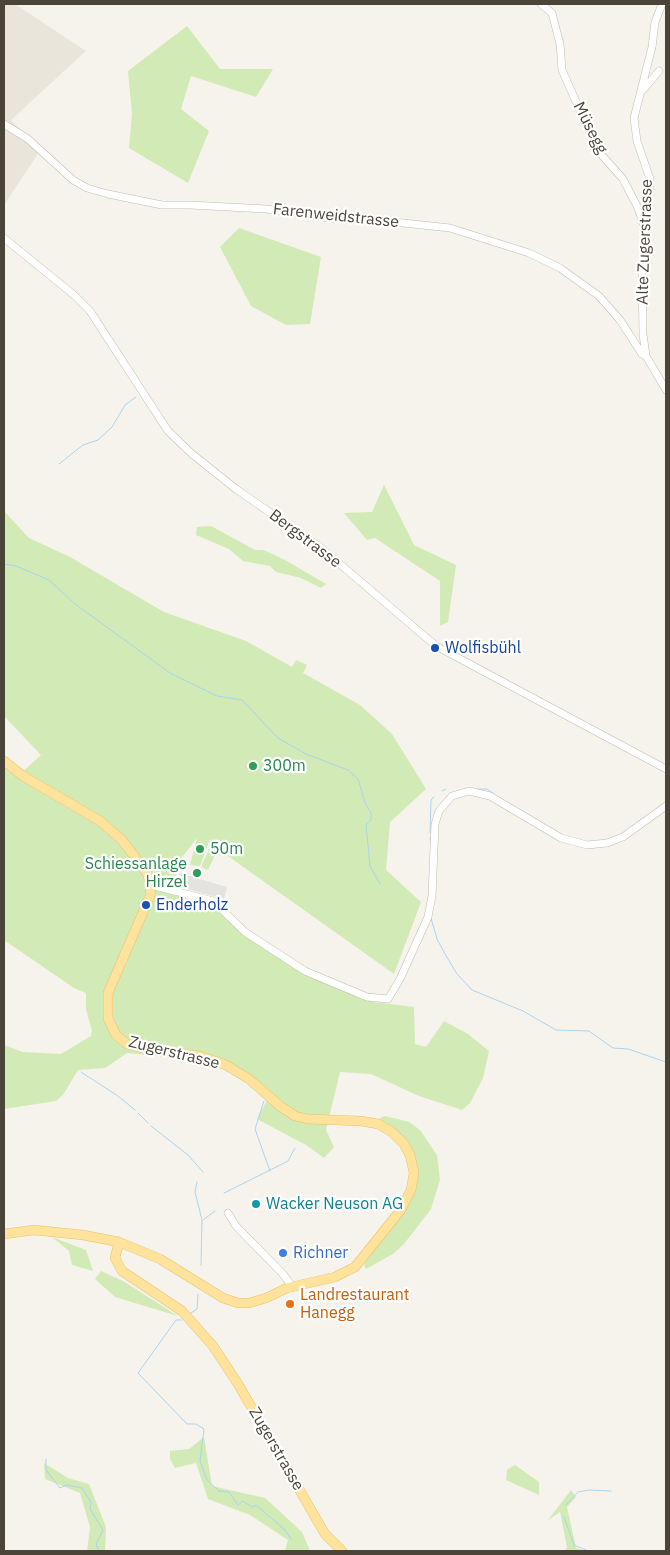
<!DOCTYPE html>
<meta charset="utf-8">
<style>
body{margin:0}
#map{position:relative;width:670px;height:1555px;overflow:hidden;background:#f6f3ec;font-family:"IBM Plex Sans",sans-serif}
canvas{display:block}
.frame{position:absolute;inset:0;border:5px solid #4b4439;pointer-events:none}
</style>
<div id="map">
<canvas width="670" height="1555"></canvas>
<div class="frame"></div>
</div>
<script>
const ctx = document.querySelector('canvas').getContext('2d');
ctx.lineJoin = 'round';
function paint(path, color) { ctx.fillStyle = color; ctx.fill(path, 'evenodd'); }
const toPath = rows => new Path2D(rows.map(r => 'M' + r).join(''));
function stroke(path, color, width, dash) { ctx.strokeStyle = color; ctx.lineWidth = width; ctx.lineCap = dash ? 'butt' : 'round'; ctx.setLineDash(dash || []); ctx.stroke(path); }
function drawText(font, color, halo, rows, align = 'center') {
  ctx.font = font + ' "IBM Plex Sans",sans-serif'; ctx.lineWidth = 4.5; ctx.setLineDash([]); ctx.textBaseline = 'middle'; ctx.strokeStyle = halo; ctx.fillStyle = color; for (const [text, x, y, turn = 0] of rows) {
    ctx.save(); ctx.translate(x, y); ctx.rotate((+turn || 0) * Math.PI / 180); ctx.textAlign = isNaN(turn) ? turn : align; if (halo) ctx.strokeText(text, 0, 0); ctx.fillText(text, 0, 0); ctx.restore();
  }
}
paint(toPath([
 [4,4,15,4,86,51,11,120,41,149,4,205]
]), '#eae5da');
paint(toPath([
 [187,26,220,69,273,69,256,97,191,76,181,109,209,131,188,183,129,148,132,114,128,71],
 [239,228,321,257,310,324,286,325,251,306,220,247],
 [384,485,414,545,456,565,448,622,440,626,440,581,375,538,367,540,344,513,372,512],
 [4,511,29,538,70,557,164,612,246,641,292,667,296,660,307,665,303,673,360,705,392,734,426,789,390,822,386,870,421,902,394,974,218,849,208,870,201,867,211,845,209,842,200,866,190,865,197,838,175,866,176,875,165,891,219,909,244,934,305,974,373,1002,414,1007,415,1044,426,1047,444,1021,468,1034,489,1051,483,1078,470,1103,462,1110,419,1096,371,1074,340,1072,326,1130,334,1147,324,1158,306,1145,257,1119,271,1093,226,1062,127,1053,105,1068,78,1070,63,1095,56,1101,4,1109,4,1045,23,1052,61,1054,91,1036,92,1031,86,1009,86,993,74,988,4,940,4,767,17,777,41,755,4,716],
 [211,526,255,550,264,550,285,560,326,584,321,588,301,578,276,572,270,566,243,561,229,549,196,535,197,527],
 [385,1116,409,1122,420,1130,437,1155,440,1180,431,1209,404,1244,393,1254,366,1269,364,1266,366,1261,407,1207,414,1158,380,1122,380,1118],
 [52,1237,86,1250,93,1271,72,1265,69,1251],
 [101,1271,123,1281,178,1316,115,1297,95,1279],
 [204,1437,212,1486,265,1498,302,1532,310,1551,285,1551,288,1540,250,1515,208,1499,196,1463,175,1468,170,1459,170,1451,189,1449],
 [44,1463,68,1478,89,1484,106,1527,105,1551,87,1551,90,1527,80,1493,45,1479],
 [515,1465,539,1482,539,1495,506,1480,507,1470],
 [571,1490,576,1497,567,1507,576,1548,585,1551,565,1551,567,1547,560,1512,548,1520]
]), '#d2eab5');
paint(toPath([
 [180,873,227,887,224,899,176,886]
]), '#e5e3e0');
stroke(toPath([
 [59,464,83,445,98,440,112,427,125,405,136,397],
 [4,564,16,566,49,580,75,604,170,673,217,696,242,700,278,738,306,754,348,770,358,779,365,803,371,813,371,820,366,825,370,866,380,884],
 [477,789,487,789,494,794],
 [442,791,446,789],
 [638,822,643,818],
 [430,833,431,800,434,797],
 [430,838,431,844],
 [431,918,437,939,445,954,457,974,472,990,523,1011,556,1030,589,1031,613,1048,628,1049,666,1062],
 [81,1072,118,1096,135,1110],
 [264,1101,255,1129,270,1171],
 [138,1113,148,1123],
 [151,1126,188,1155,203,1172],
 [197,1182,195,1192,202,1220,201,1265],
 [224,1193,288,1161,295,1148],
 [203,1220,215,1211],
 [191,1313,197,1309,198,1294],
 [182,1320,176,1320,138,1373,187,1424,196,1424,204,1429,200,1461,207,1480,219,1491,229,1492,238,1505,243,1501,252,1507,256,1505,284,1529,291,1539],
 [46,1459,46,1470,60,1488,67,1485,82,1488,91,1502,90,1509,103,1530,96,1544,99,1551],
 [566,1505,578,1492,589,1490,611,1491],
 [564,1517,574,1545,588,1551]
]), '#a9d4f2', 1);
const minor = toPath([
 [541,4,552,13,560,44,562,70,589,131,599,152,623,179,638,208,645,229],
 [662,4,655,22,652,47,634,118,637,141,650,179,642,273,643,334,646,356,666,390],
 [643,90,659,71],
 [4,124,28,139,73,180,87,188,108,194,162,205,190,205,266,209,336,219,375,220,450,228,529,253,560,268,599,296,620,320,642,354,646,356],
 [4,238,74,295,90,311,168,431,192,454,236,489,320,547,436,646,666,769],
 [151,885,213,901,245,932,305,971,367,997,388,999,400,979,428,917,432,896,435,824,439,811,452,796,469,791,490,796,561,838,587,845,607,843,623,837,666,806],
 [228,1213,236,1226,282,1273,292,1286]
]);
const major = toPath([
 [4,761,23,776,100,821,122,840,147,873,151,885,150,896,108,993,108,1018,116,1035,127,1044,150,1050,200,1056,226,1065,249,1079,280,1106,295,1116,307,1119,361,1121,378,1124,392,1132,404,1144,410,1155,414,1173,411,1190,400,1211,355,1267,335,1277,287,1288,266,1298,249,1303,238,1303,223,1298,160,1259,119,1242,83,1235,34,1230,4,1234],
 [119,1242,115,1258,122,1271,182,1311,213,1346,238,1384,325,1534,342,1551]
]);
stroke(minor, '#c2bbae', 8);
stroke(major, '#e6c16a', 10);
stroke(minor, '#fff', 7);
stroke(major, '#ffe39c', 9);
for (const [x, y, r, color] of [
 [435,648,5,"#1a4fb4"],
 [253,766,5,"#2e9e5b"],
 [200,849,5,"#2e9e5b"],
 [197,873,5,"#2e9e5b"],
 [146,905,5,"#1a4fb4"],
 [256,1204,5,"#0f9aa8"],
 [283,1253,5,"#3f7fe0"],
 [290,1304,5,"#e8710a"]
]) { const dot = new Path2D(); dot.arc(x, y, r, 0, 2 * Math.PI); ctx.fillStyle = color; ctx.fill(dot); stroke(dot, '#fff', 2); }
drawText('16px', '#4b4439', '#fff', [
 ["Müsegg",590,128,63],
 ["Farenweidstrasse",336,216,6],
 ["Alte Zugerstrasse",645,242,-88],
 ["Bergstrasse",305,539,37],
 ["Zugerstrasse",174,1053,14],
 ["Zugerstrasse",276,1449,60]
]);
drawText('16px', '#164399', '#fff', [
 ["Wolfisbühl",445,648],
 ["Enderholz",156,905]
], 'left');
drawText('16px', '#27864d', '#fff', [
 ["300m",263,766],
 ["50m",210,849],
 ["Schiessanlage",187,864,"right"],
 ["Hirzel",187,882,"right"]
], 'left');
drawText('16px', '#0d838f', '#fff', [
 ["Wacker Neuson AG",266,1204]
], 'left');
drawText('16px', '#366cbe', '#fff', [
 ["Richner",293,1253]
], 'left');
drawText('16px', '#c56008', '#fff', [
 ["Landrestaurant",300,1295],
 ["Hanegg",300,1313]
], 'left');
</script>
